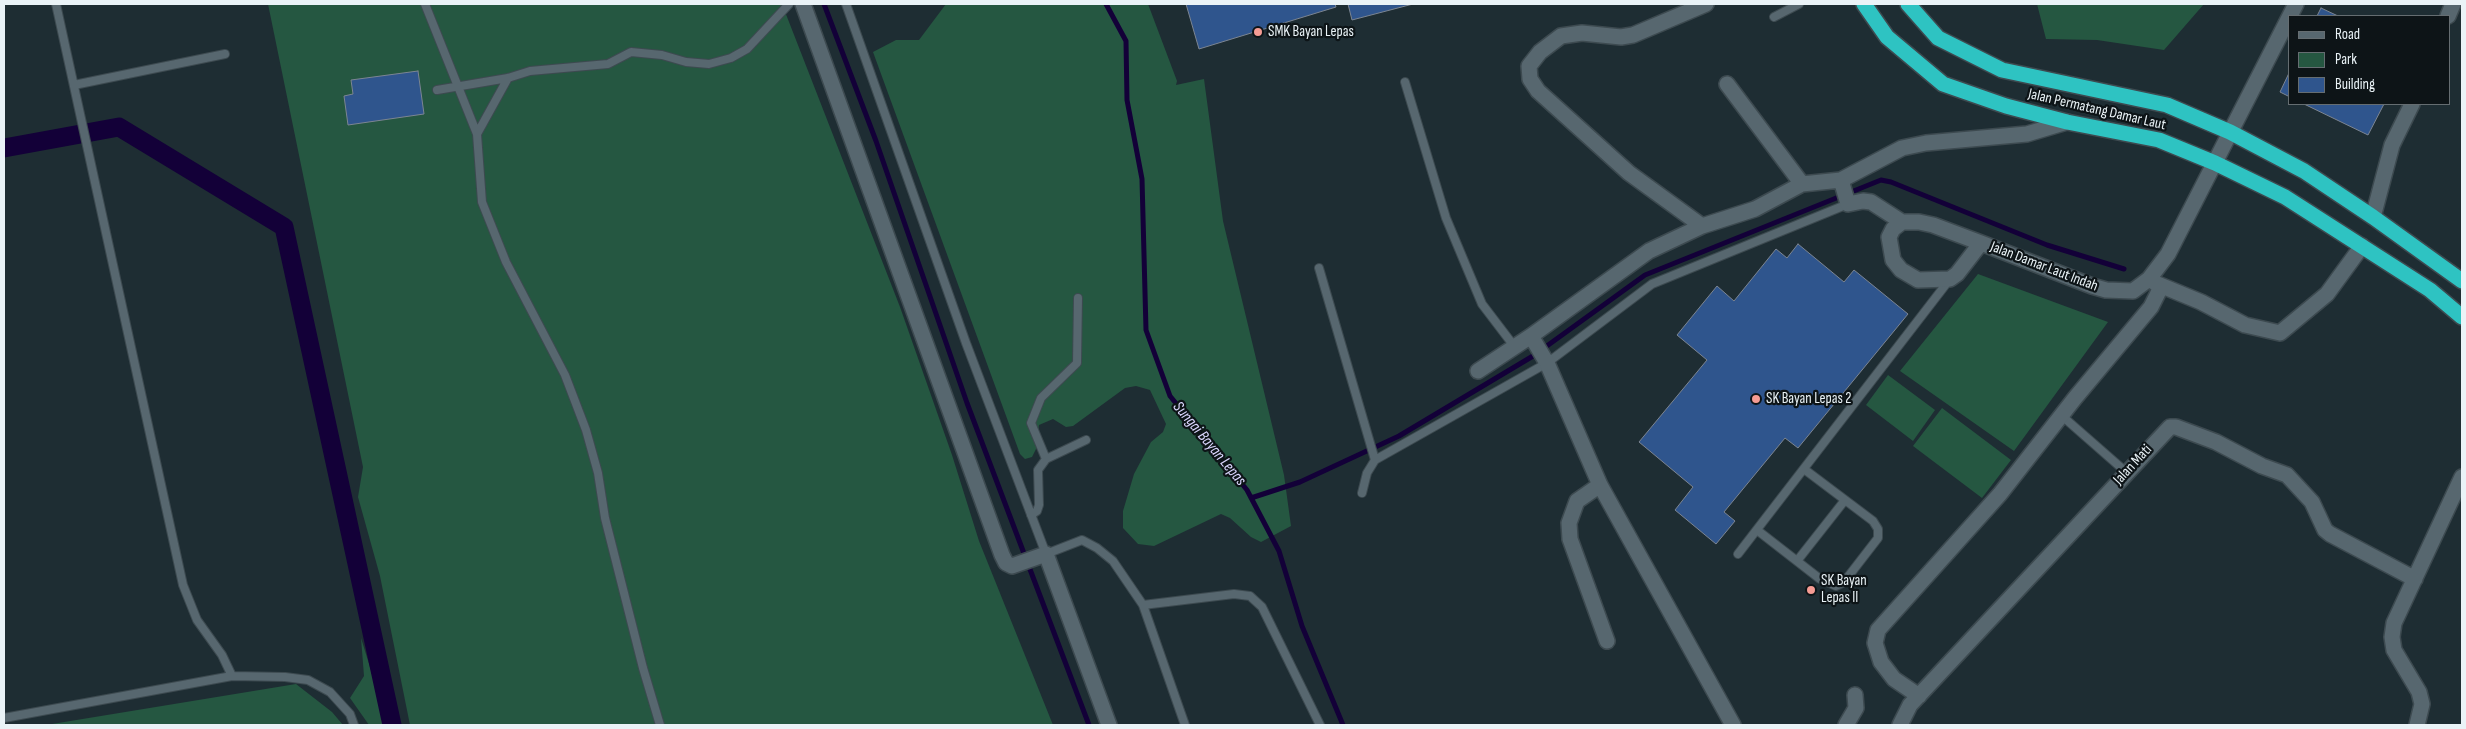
<!DOCTYPE html>
<style>
body{margin:0}
#map{position:relative;width:2466px;height:729px;overflow:hidden;background:#1e2d33;font-family:"Sofia Sans Condensed",sans-serif}
canvas{display:block}
.frame{position:absolute;inset:0;border:5px solid #eaf3f7;pointer-events:none}
.legend{position:absolute;left:2288px;top:15px;width:162px;height:90px;box-sizing:border-box;background:#0d1417;border:1px solid #656d71;margin:0;padding:6px 9px;list-style:none;font-size:15px;color:#eaf3f7}
.legend li{display:flex;align-items:center;gap:10px;height:25px}
.legend b{width:25px;border:1px solid #656d71}
</style>
<div id="map">
<canvas width="2466" height="729"></canvas>
<div class="frame"></div>
<ul class="legend">
<li><b style="height:6px;background:#57676f"></b>Road</li>
<li><b style="height:14px;background:#255741"></b>Park</li>
<li><b style="height:14px;background:#2f558d"></b>Building</li>
</ul>
</div>
<script>
const ctx = document.querySelector('canvas').getContext('2d');
ctx.lineJoin = 'round';
function paint(path, color) { ctx.fillStyle = color; ctx.fill(path, 'evenodd'); }
const toPath = rows => new Path2D(rows.map(r => 'M' + r).join(''));
function stroke(path, color, width, dash) { ctx.strokeStyle = color; ctx.lineWidth = width; ctx.lineCap = dash ? 'butt' : 'round'; ctx.setLineDash(dash || []); ctx.stroke(path); }
function drawText(font, color, halo, rows, align = 'center') {
  ctx.font = font + ' "Sofia Sans Condensed",sans-serif'; ctx.lineWidth = 4.5; ctx.setLineDash([]); ctx.textBaseline = 'middle'; ctx.strokeStyle = halo; ctx.fillStyle = color; for (const [text, x, y, turn = 0] of rows) {
    ctx.save(); ctx.translate(x, y); ctx.rotate((+turn || 0) * Math.PI / 180); ctx.textAlign = isNaN(turn) ? turn : align; if (halo) ctx.strokeText(text, 0, 0); ctx.fillText(text, 0, 0); ctx.restore();
  }
}
paint(toPath([
 [268,4,782,4,900,307,952,455,979,541,1053,725,410,725,380,576,358,497,363,467],
 [946,4,1148,4,1177,81,1176,85,1204,79,1223,221,1284,475,1291,526,1261,542,1251,537,1230,518,1221,514,1154,546,1138,544,1123,528,1123,511,1134,474,1151,442,1163,432,1166,424,1150,390,1136,386,1125,388,1073,426,1066,427,1053,419,1039,425,1036,449,1032,457,1025,459,1020,454,873,52,896,40,919,40],
 [2037,4,2204,4,2164,50,2097,40,2046,39],
 [1978,274,2108,322,2014,451,1900,371],
 [1888,375,1935,410,1913,441,1866,405],
 [1942,408,2011,460,1982,498,1913,446],
 [361,638,378,693,385,725,369,725,350,698,364,676],
 [296,684,332,712,343,725,46,725]
]), '#255741');
stroke(toPath([
 [824,4,876,141,967,403,1089,725],
 [1106,4,1126,41,1127,100,1142,179,1146,330,1170,396,1247,490,1279,551,1302,626,1343,725],
 [1251,498,1300,482,1399,436,1533,356,1645,275,1881,180,1891,182,2047,245,2124,269]
]), '#130038', 5);
stroke(toPath([
 [4,148,119,127,284,227,392,725]
]), '#130038', 19);
const building = toPath([
 [1186,4,1335,4,1336,7,1199,49,1186,4],
 [1348,4,1413,4,1352,20,1348,4],
 [2321,8,2338,16,2317,16,2321,8],
 [418,71,424,114,348,125,344,96,353,94,351,80,418,71],
 [2290,71,2290,97,2280,92,2290,71],
 [2304,104,2384,104,2368,135,2304,104],
 [1798,244,1844,282,1854,270,1908,314,1798,448,1785,438,1724,512,1735,521,1716,544,1675,510,1693,487,1639,442,1707,360,1677,335,1717,286,1734,301,1776,249,1787,258,1798,244]
]);
paint(building, '#2f558d');
stroke(building, '#7c8592', 1);
const lane = toPath([
 [56,4,183,585,197,620,222,655,232,676],
 [425,4,477,134,482,202,506,262,565,375,586,430,598,473,605,518,643,668,660,725],
 [846,4,966,343,1046,554,1082,540,1097,548,1113,561,1143,605,1185,725],
 [1774,17,1799,4],
 [1405,82,1446,218,1482,304,1514,346],
 [74,85,225,54],
 [437,90,508,78,530,71,608,64,631,52,662,55,686,62,709,64,731,58,747,49,789,4],
 [477,134,508,78],
 [1319,268,1375,460],
 [2061,415,2126,472],
 [1046,459,1031,423,1041,398,1077,363,1078,298],
 [1362,493,1367,473,1375,460,1547,363,1652,284,1848,204],
 [1031,515,1037,511,1039,505,1038,470,1046,459,1086,440],
 [1757,530,1820,579,1836,586,1844,582,1878,538,1878,529,1873,521,1804,469],
 [1738,554,1950,279],
 [1797,561,1845,500],
 [1143,605,1234,594,1250,596,1262,607,1320,725],
 [4,718,232,676,285,677,308,680,330,692,350,714,354,725]
]);
const street = toPath([
 [803,4,1002,555,1006,563,1012,566,1046,554,1109,725],
 [2448,16,2453,4],
 [1727,84,1802,184],
 [1841,180,1848,204,1863,201,1871,202,1902,222],
 [2373,217,2392,145,2412,104],
 [1702,226,1629,173,1538,91,1530,79,1529,66,1540,52,1561,36,1582,33,1621,37,1633,35,1706,4],
 [1981,243,1957,274,1950,279,1918,280,1901,270,1893,260,1889,237,1893,229,1902,222,1919,222,1933,225,1981,243,2092,286,2106,290,2133,291,2149,279,2168,254,2296,4],
 [2155,283,2201,302,2245,325,2280,333,2327,294,2362,246],
 [1531,336,1547,363,1600,485,1733,725],
 [1478,371,1531,336,1649,251,1702,226,1755,209,1802,184,1841,180,1902,148,1926,143,2027,134,2067,122],
 [1600,485,1577,501,1569,523,1570,539,1607,641],
 [1919,696,1894,679,1881,662,1875,643,1878,630,2000,494,2075,398,2151,307,2161,287],
 [1846,725,1856,708,1855,695],
 [1900,725,1910,705,2170,427,2176,427,2216,442,2262,466,2287,475,2312,502,2325,530,2330,534,2415,579],
 [2417,725,2422,704,2419,692,2394,650,2392,637,2394,623,2462,477]
]);
const highway = toPath([
 [1864,4,1887,37,1943,84,2006,106,2067,122,2159,140,2215,163,2285,197,2430,290,2462,317],
 [1908,4,1938,38,2002,70,2167,105,2230,132,2304,171,2373,217,2462,281]
]);
stroke(lane, '#3d4a50', 10);
stroke(street, '#3d4a50', 18);
stroke(highway, '#3d4a50', 18);
stroke(lane, '#57676f', 8);
stroke(street, '#57676f', 15);
stroke(highway, '#2ec3c2', 15);
for (const [x, y, r, color] of [
 [1258,32,5,"#f59c94"],
 [1756,399,5,"#f59c94"],
 [1811,590,5,"#f59c94"]
]) { const dot = new Path2D(); dot.arc(x, y, r, 0, 2 * Math.PI); ctx.fillStyle = color; ctx.fill(dot); stroke(dot, '#0d1417', 2); }
drawText('15px', '#eaf3f7', '#0d1417', [
 ["SMK Bayan Lepas",1268,32],
 ["SK Bayan Lepas 2",1766,399],
 ["SK Bayan",1821,581],
 ["Lepas II",1821,598]
], 'left');
drawText('15px', '#eaf3f7', '#0d1417', [
 ["Jalan Permatang Damar Laut",2097,110,13],
 ["Jalan Damar Laut Indah",2044,267,21],
 ["Jalan Mati",2133,465,-47]
]);
drawText('italic 16px', '#dad6fd', '#0d1417', [
 ["Sungai Bayan Lepas",1209,444,50]
]);
</script>
